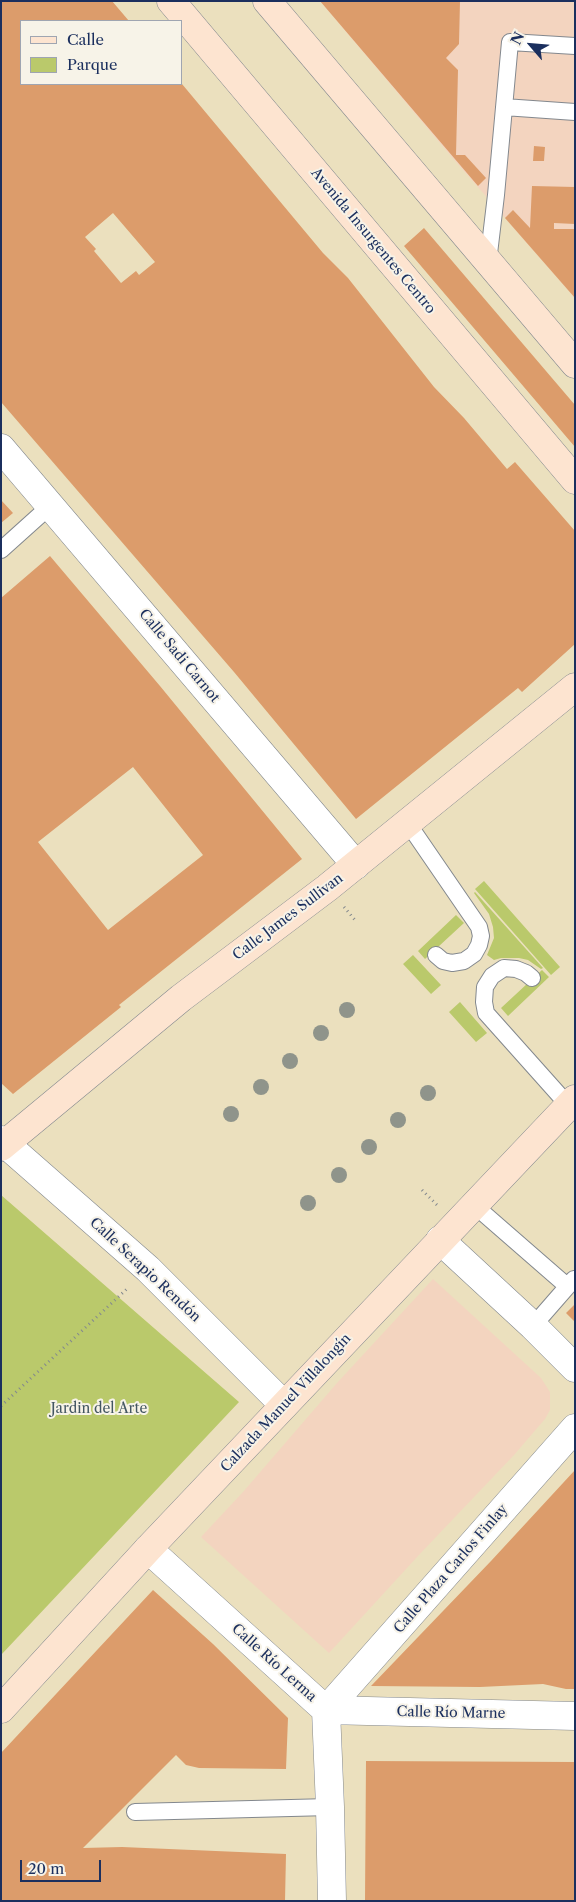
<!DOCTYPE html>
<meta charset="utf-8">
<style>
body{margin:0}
#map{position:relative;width:576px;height:1902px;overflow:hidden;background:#ebe0be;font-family:"Libre Caslon Text",serif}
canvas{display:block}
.frame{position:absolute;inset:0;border:2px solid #1b2f5e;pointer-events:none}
.legend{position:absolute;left:20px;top:20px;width:162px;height:65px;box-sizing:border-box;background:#f7f3e8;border:1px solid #9fa5b1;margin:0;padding:6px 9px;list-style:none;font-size:15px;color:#1b2f5e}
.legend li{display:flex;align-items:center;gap:10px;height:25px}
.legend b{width:25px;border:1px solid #9fa5b1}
.north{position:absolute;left:506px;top:20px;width:50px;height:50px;-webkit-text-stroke:4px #f7f3e8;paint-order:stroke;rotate:297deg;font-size:14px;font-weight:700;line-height:20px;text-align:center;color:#1b2f5e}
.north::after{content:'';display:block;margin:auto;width:18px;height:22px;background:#1b2f5e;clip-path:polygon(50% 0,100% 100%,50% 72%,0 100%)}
.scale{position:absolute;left:20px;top:1860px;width:81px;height:22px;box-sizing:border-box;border:2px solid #1b2f5e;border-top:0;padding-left:6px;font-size:15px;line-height:18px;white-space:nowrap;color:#1b2f5e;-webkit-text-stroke:4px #f7f3e8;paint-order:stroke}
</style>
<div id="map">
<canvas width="576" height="1902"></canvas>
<div class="frame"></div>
<ul class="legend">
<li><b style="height:6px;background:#fde4d0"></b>Calle</li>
<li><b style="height:14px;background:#bac96b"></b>Parque</li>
</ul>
<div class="north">N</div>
<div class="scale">20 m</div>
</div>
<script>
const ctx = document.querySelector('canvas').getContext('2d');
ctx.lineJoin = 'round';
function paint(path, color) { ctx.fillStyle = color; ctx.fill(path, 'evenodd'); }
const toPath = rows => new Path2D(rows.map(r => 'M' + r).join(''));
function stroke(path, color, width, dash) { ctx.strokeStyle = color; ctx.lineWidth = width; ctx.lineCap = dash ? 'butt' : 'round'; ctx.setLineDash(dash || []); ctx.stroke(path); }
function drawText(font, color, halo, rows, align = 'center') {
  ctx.font = font + ' "Libre Caslon Text",serif'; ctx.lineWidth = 4; ctx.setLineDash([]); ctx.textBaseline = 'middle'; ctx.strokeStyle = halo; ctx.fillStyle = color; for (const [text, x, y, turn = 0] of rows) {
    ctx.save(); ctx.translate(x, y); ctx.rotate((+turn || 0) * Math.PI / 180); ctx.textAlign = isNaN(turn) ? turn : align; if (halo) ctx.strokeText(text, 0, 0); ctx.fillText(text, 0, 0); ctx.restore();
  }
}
paint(toPath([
 [320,1,575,1,575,298,456,162],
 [433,1279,541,1378,550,1392,550,1410,545,1419,514,1455,418,1556,329,1653,201,1537,243,1492,337,1383]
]), '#f3d4bf');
paint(toPath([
 [484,881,560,967,551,975,475,889],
 [475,892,543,968,541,969,528,960,519,958,501,958,494,960,487,955,494,938,493,927,489,914,474,893],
 [456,915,464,923,425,959,418,951],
 [413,955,441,985,431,994,403,964],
 [542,970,549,977,508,1016,501,1008],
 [460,1002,487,1033,476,1042,449,1012],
 [1,1195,239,1402,1,1655]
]), '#bac96b');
paint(toPath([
 [1,1,112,1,129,21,21,21,21,84,182,84,323,253,348,278,434,387,464,418,507,469,515,462,575,531,575,644,522,692,518,688,356,819,234,672,1,402],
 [113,213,155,262,139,275,136,271,121,283,94,251,96,249,85,237],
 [320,1,460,1,459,44,446,58,458,70,456,155,465,155,486,178,478,186],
 [534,146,545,147,544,161,533,161],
 [532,186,575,187,575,224,554,223,554,229,575,229,575,298,505,218,513,210,530,228],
 [424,228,575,405,575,447,404,246],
 [1,500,13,513,1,523],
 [50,556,160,686,302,859,119,1005,121,1007,13,1094,1,1083,1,598],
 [133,767,203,855,108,930,38,842],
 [575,1304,575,1322,566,1313],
 [575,1470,575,1689,566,1689,543,1684,480,1687,371,1686,491,1561],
 [153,1590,213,1644,288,1718,286,1769,199,1768,186,1765,176,1755,83,1848,122,1847,286,1854,285,1901,1,1901,1,1753],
 [366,1761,575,1762,575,1901,365,1901]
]), '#dc9c6b');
const lane = toPath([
 [504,107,575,112],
 [488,262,496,195,510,42,575,46],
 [1,550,50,506],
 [407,822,479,927,481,936,479,945,474,954,464,961,452,963,443,961,436,955],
 [532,978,526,973,516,969,504,968,492,976,485,987,484,1002,486,1013,569,1106],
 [474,1205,567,1286],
 [533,1326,574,1279],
 [135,1812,330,1807]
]);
const street = toPath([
 [1,448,356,865],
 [1,1140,148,1269,284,1405],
 [440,1240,533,1326,575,1368],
 [148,1549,326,1710,330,1807,332,1901],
 [326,1710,575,1428],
 [326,1710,575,1716]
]);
const secondary = toPath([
 [171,1,575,480],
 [267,1,575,364],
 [1,1147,181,998,327,888,575,687],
 [1,1709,148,1549,575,1099]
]);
stroke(lane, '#83888e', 18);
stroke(street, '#83888e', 29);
stroke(secondary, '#83888e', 29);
stroke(toPath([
 [344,907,355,920],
 [422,1190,438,1206],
 [1,1406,129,1287]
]), '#83888e', 3, [1, 4]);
stroke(lane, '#fff', 16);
stroke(street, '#fff', 28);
stroke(secondary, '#fde4d0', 28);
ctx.fillStyle = '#8f948b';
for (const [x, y] of [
 [347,1010],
 [321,1033],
 [290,1061],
 [261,1087],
 [428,1093],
 [231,1114],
 [398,1120],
 [369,1147],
 [339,1175],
 [308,1203]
]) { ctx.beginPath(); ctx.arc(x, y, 8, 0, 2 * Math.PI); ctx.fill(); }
drawText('14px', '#1b2f5e', '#f7f3e8', [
 ["Avenida Insurgentes Centro",373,241,50],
 ["Calle Sadi Carnot",179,656,50],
 ["Calle James Sullivan",288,917,-37],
 ["Calle Serapio Rendón",145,1270,43],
 ["Calzada Manuel Villalongín",286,1403,-47],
 ["Calle Plaza Carlos Finlay",451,1569,-49],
 ["Calle Río Lerma",274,1663,42],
 ["Calle Río Marne",451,1713,1]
]);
drawText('14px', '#435661', '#f7f3e8', [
 ["Jardin del Arte",99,1409]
]);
</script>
